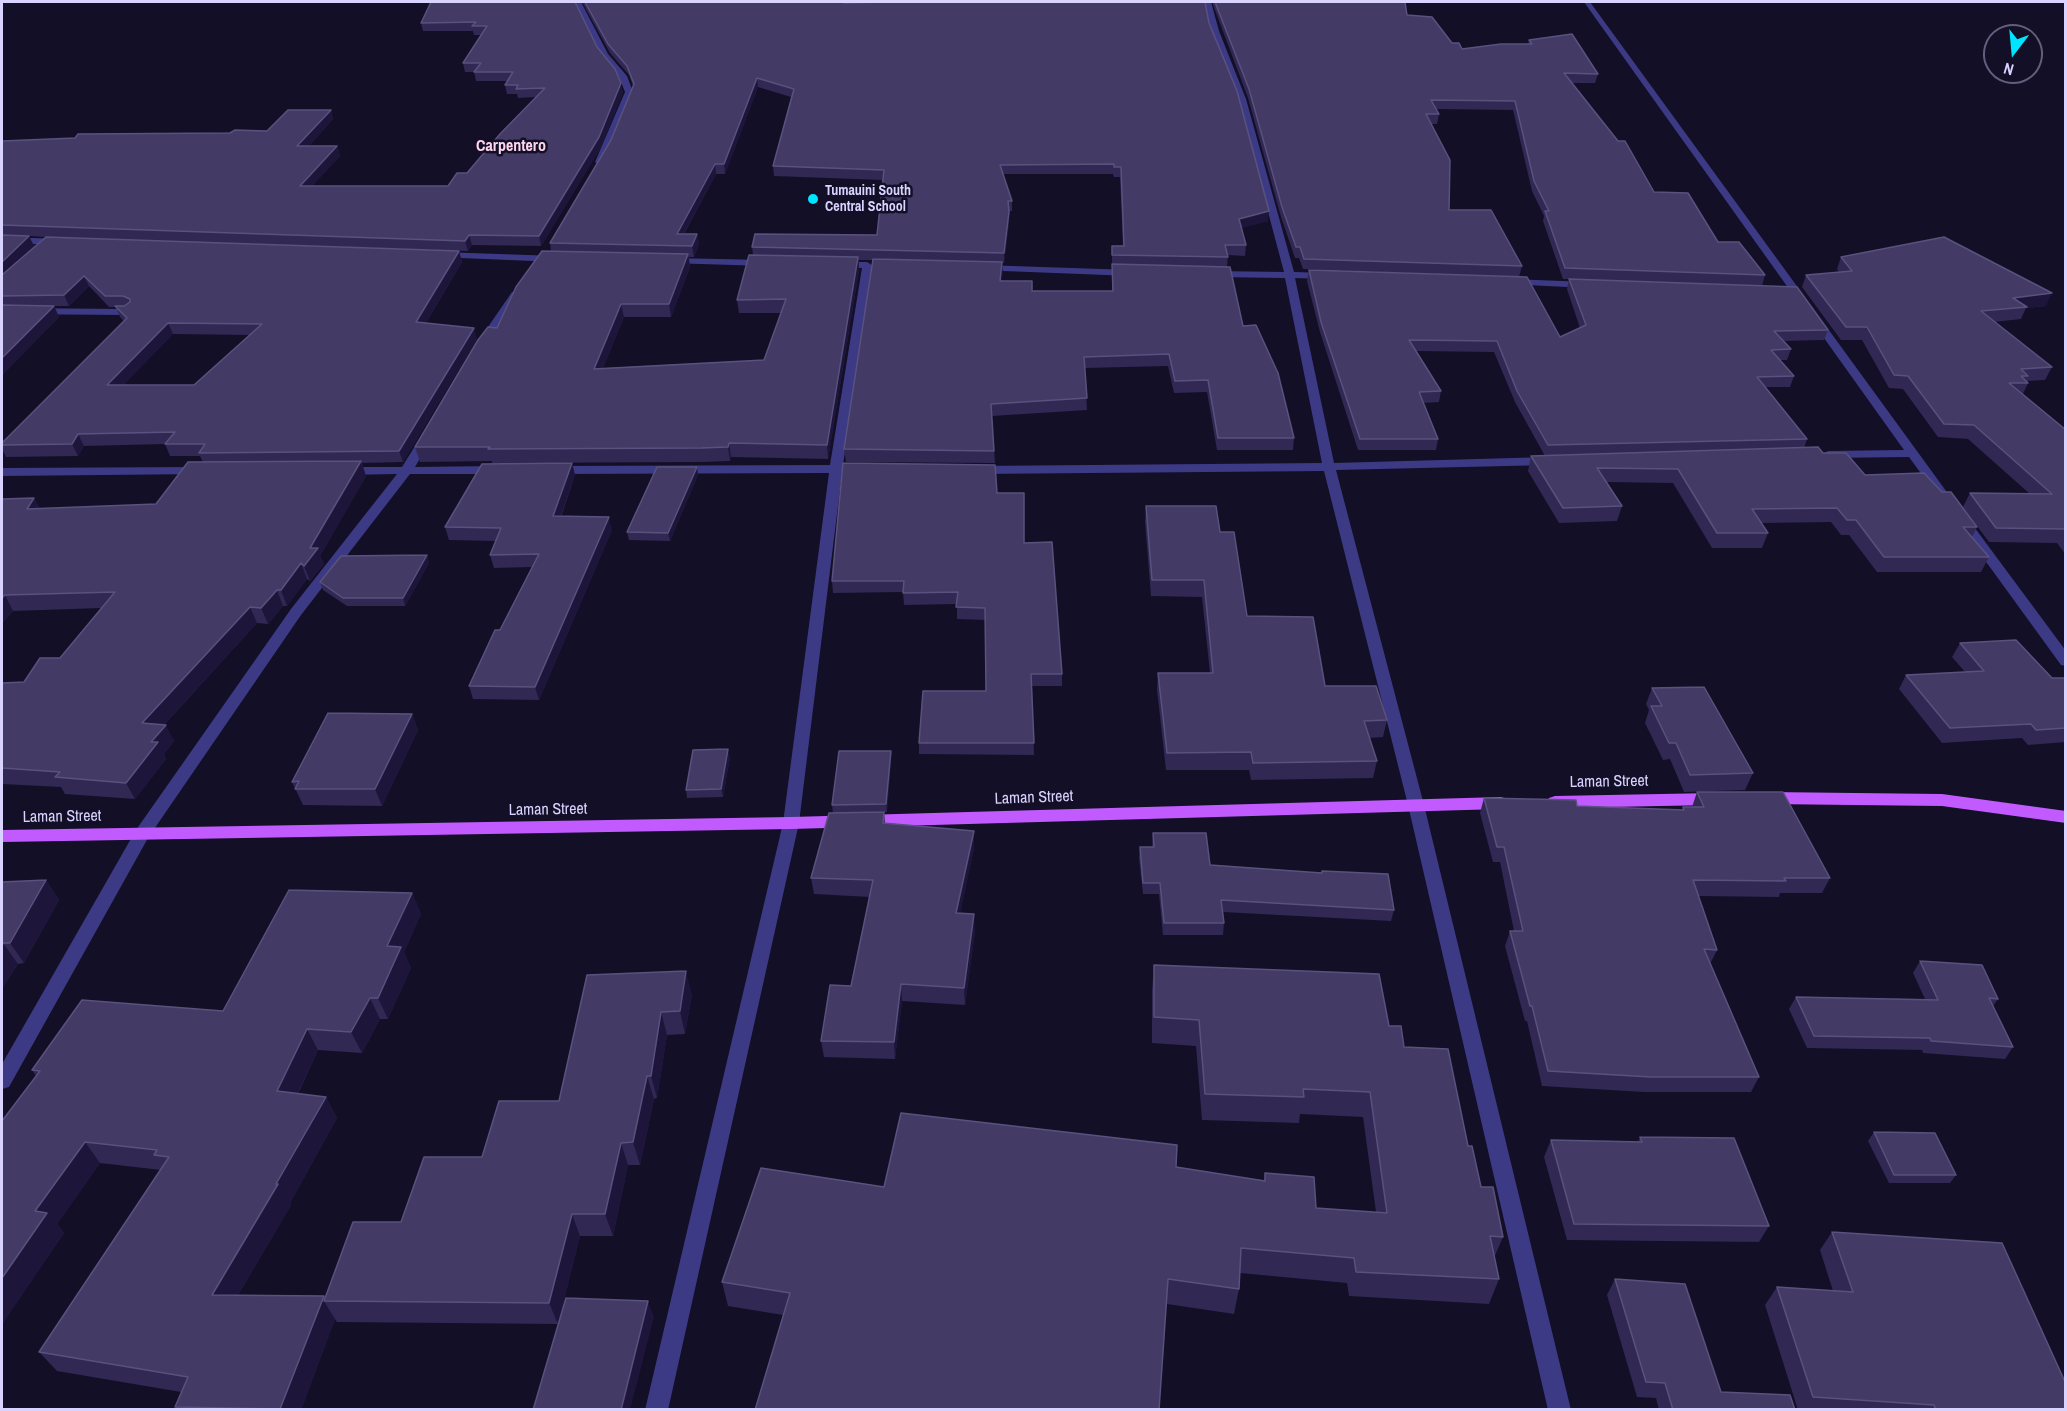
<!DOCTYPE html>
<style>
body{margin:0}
#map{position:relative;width:2067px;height:1411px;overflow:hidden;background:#130f26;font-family:"Archivo Narrow",sans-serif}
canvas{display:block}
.frame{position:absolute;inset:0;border:3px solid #d9d4ff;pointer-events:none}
.north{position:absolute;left:1983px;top:24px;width:60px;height:60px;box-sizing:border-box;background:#130f26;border:2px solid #625e7d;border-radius:50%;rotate:196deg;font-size:16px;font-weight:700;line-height:24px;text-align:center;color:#d9d4ff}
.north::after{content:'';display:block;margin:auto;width:21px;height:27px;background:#00e5ff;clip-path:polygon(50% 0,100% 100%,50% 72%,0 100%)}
</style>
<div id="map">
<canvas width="2067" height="1411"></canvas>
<div class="frame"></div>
<div class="north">N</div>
</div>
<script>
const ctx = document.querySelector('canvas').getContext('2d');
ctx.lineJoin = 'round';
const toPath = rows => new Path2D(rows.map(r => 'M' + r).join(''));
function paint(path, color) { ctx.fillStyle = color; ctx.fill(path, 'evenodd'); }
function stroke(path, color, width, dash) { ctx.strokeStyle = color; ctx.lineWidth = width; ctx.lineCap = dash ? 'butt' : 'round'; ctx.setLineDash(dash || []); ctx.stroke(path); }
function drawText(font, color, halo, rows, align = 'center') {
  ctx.font = font + ' "Archivo Narrow",sans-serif'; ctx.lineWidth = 5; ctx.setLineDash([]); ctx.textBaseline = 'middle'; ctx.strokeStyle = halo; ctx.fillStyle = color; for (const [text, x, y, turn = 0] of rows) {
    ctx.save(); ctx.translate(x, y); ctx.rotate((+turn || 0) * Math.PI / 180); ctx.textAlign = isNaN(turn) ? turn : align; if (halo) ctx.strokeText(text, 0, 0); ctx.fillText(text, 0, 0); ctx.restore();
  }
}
paint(toPath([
 [575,2,581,2,608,54,627,76,633,92,603,162,599,165,595,162,625,92,619,77,601,55,575,2],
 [1205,2,1211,2,1219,31,1246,99,1294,272,1327,273,1332,276,1327,279,1295,278,1334,463,1549,457,1555,461,1549,465,1336,470,1424,805,1571,1410,1548,1410,1408,805,1324,471,976,474,970,470,976,466,1322,463,1285,278,1213,277,1208,274,1213,271,1284,272,1238,99,1211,31,1205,2],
 [1584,2,1590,2,1949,495,1949,501,1941,501,1909,457,1824,458,1822,455,1828,451,1904,450,1584,2],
 [2,237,62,239,67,242,62,245,2,243,2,237],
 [440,252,557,256,562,259,557,262,437,257,437,253,440,252],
 [671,258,766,260,771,263,766,266,668,263,668,259,671,258],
 [838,262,867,262,872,265,843,465,850,469,842,473,799,823,668,1410,645,1410,783,823,829,473,553,474,547,470,553,466,830,465,862,268,834,267,834,263,838,262],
 [982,265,1132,270,1137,273,1132,276,978,270,977,268,982,265],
 [1510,279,1588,282,1593,285,1588,288,1506,284,1506,280,1510,279],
 [512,292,521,294,486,345,478,345,477,343,512,292],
 [2,308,128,309,133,312,128,315,2,314,2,308],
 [427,432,433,436,415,467,496,466,502,470,496,474,410,474,301,615,148,838,9,1087,2,1089,2,1064,136,830,291,609,397,474,343,475,337,471,343,467,402,467,423,433,427,432],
 [199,467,205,471,203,474,2,476,2,468,199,467],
 [1961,515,1966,516,2066,651,2066,666,2061,665,1955,519,1961,515]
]), '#3d3a85');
paint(toPath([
 [1768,792,1942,794,2066,811,2066,823,1942,806,1768,804,1762,802,1760,798,1762,794,1768,792],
 [1714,793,1720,795,1722,799,1720,803,1714,805,1555,808,1549,806,1547,802,1549,798,1555,796,1714,793],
 [1501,797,1507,799,1509,803,1507,807,1501,809,791,829,2,842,2,830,791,817,1501,797]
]), '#c25bff');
paint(toPath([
 [431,2,597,47,623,92,601,147,541,246,472,245,468,251,130,240,459,251,462,262,426,323,477,339,403,462,362,463,366,476,320,556,324,564,310,581,307,579,287,606,283,606,268,624,257,623,164,725,174,741,164,754,166,759,135,799,65,794,61,787,2,784,2,683,24,682,60,658,101,608,13,611,2,623,2,499,34,498,40,509,156,504,203,462,200,456,170,456,165,444,84,446,78,456,6,457,2,449,2,443,124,321,120,317,116,307,109,307,89,286,69,306,54,306,59,317,2,375,2,141,267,131,331,110,333,119,309,146,337,146,340,156,312,186,448,186,467,173,536,97,518,98,517,94,507,94,505,85,507,81,476,81,474,72,465,72,463,63,481,35,474,35,473,31,423,31,421,23],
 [29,236,46,237,19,260,34,246],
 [173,334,250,335,194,385,123,385],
 [582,2,844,2,844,3,887,2,1206,2,1205,2,1209,23,1268,221,1241,228,1246,245,1245,256,1228,255,1227,267,1243,326,1294,438,1293,450,1217,450,1207,392,1174,393,1168,366,1085,368,1087,410,992,416,995,463,846,462,844,449,873,260,859,260,859,270,828,459,731,457,730,461,703,462,492,463,492,461,420,462,415,447,497,328,551,251,550,243,611,140,633,86,629,75,610,53],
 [758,87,791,97,773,166,774,176,883,180,877,235,752,247,753,255,737,300,739,313,781,313,764,360,603,368,624,317,671,317,690,267,689,257,694,257,699,244,697,234,684,234,716,174,725,174],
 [1003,174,1113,174,1114,177,1120,177,1123,246,1112,246,1112,291,1032,291,1002,281,1002,263,1004,263,1009,223,1009,211,1012,211,1012,201],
 [1212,2,1405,2,1407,15,1462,49,1528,44,1529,40,1598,74,1595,83,1572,83,1654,192,1718,242,1765,275,1762,286,1828,330,1824,340,1784,341,1791,349,1787,360,1780,360,1794,376,1790,387,1766,387,1807,439,1804,448,1823,453,1865,475,1977,527,1972,537,1989,557,1981,572,1877,572,1849,535,1841,535,1831,522,1761,523,1768,533,1762,548,1712,548,1673,483,1606,482,1622,506,1617,521,1559,523,1528,471,1531,456,1545,456,1515,402,1494,352,1416,351,1441,391,1439,402,1423,403,1438,439,1436,450,1358,450,1320,332,1307,281,1309,270,1560,337,1580,328,1567,289,1569,279,1563,279,1543,221,1544,216,1532,191,1513,110,1436,109,1439,114,1437,124,1431,124,1449,210,1522,266,1519,277,1303,269,1299,258,1295,258,1281,217,1248,98],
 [1841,257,2046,306,2026,308,2021,319,1994,322,2052,367,2045,380,2026,381,2028,383,2023,394,2066,430,2066,555,2057,543,1989,542,1963,507,1970,493,2030,494,1968,439,1938,437,1903,389,1889,388,1862,340,1841,340,1802,287,1806,275,1839,272,1837,269],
 [572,463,575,475,561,517,612,530,539,700,473,699,469,686,500,630,532,567,494,568,490,555,496,541,449,540,445,527],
 [697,467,698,475,670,541,629,540,627,532],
 [997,493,1024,543,1062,674,1062,686,1032,686,1034,755,919,754,919,743,986,691,986,620,957,619,957,604,904,605,903,592,833,593,832,581],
 [1146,506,1220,532,1247,616,1325,686,1387,720,1383,737,1369,738,1377,761,1373,778,1251,780,1249,770,1166,770,1157,690,1158,673,1210,673,1202,597,1151,596,1145,522],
 [427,555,429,563,405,606,347,606,323,590,320,582],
 [1960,643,2052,678,2066,678,2066,742,2028,745,2022,738,1942,743,1899,689,1906,675,1965,672,1952,657],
 [1652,688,1753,773,1745,790,1684,792,1670,759,1663,760,1645,723,1649,710,1646,704],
 [412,714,418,730,382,806,303,805,292,782],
 [730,757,723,797,687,798,686,790],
 [891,759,887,812,884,812,885,823,974,831,974,848,960,913,975,931,965,1005,902,1001,895,1059,824,1057,821,1041,851,986,870,897,814,894,811,878,833,813,832,805],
 [1697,792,1830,878,1822,893,1780,893,1779,897,1698,896,1717,950,1710,964,1759,1077,1751,1092,1644,1092,1542,1086,1527,1021,1525,1021,1505,946,1510,931,1514,931,1500,862,1493,862,1480,813,1484,798,1577,806,1682,810,1683,807,1692,807],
 [1153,833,1210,865,1321,873,1322,871,1394,910,1391,921,1223,912,1224,923,1223,935,1163,935,1159,894,1143,894,1139,858,1140,847,1152,847],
 [46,880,59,900,24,963,18,964,2,988,2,882],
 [412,893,421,914,404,952,411,968,388,1019,380,1019,362,1053,318,1050,298,1094,326,1097,337,1118,290,1203,291,1205,238,1295,324,1296,325,1298,401,1222,482,1157,559,1101,587,975,692,994,685,1034,667,1035,657,1098,654,1099,640,1165,628,1165,613,1236,580,1236,558,1324,337,1322,335,1319,301,1410,177,1410,175,1407,181,1392,57,1371,39,1352,161,1170,100,1163,57,1224,64,1233,2,1324,36,1076,32,1070,223,1011],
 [1920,961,1998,999,1993,1006,2013,1047,2005,1059,1923,1053,1922,1050,1807,1048,1789,1009,1796,997,1925,999,1913,973],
 [1154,965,1389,1026,1404,1047,1468,1146,1481,1187,1503,1237,1494,1258,1499,1279,1489,1304,1349,1296,1347,1283,1240,1273,1239,1289,1234,1314,1167,1304,783,1315,728,1306,722,1282,884,1187,1176,1167,1264,1181,1265,1173,1316,1208,1376,1212,1363,1117,1300,1114,1299,1123,1202,1120,1196,1046,1152,1043,1152,991],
 [1874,1132,1956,1175,1950,1183,1889,1183,1868,1141],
 [1640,1137,1769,1226,1759,1242,1567,1240,1544,1157,1551,1140,1638,1142],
 [1832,1232,2066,1410,1798,1410,1765,1305,1777,1287,1833,1291,1820,1250],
 [1615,1279,1721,1392,1795,1410,1659,1410,1656,1398,1637,1397,1607,1295]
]), '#312854');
paint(toPath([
 [757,78,758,87,725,174,724,164],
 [621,83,623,92,601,147,541,246,539,236],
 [331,110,333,119,300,156,297,146],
 [337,146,340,156,303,196,300,186],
 [715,164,716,174,678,244,677,234],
 [1269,211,1268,221,1238,229,1239,219],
 [1009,212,1009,223,1004,263,1004,253],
 [697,234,699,244,694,257,692,246],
 [469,235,472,245,468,251,465,241],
 [29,236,34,246,2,277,2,262],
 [459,251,462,262,420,333,416,322],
 [688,254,690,267,671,317,669,304],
 [858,257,859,270,828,459,827,445],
 [1002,262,1003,273,1000,292,1000,281],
 [84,276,89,286,69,306,64,295],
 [2052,293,2046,306,2026,308,2027,307,2013,298],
 [621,304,624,317,597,383,594,369],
 [54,306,59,317,2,375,2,358],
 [168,323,173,334,112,396,107,385],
 [474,328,477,339,403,462,399,451],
 [78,434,84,446,78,456,72,444],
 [729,443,731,457,730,461,728,447],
 [361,461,366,476,320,556,324,564,310,581,304,566,310,548],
 [572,463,575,475,556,529,553,516],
 [697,467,698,475,670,541,668,533],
 [34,498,42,513,27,509],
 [609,517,612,530,539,700,535,687],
 [427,555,429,563,405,606,403,598],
 [301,563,307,579,287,606,281,590],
 [277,590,283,606,268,624,261,608],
 [5,595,13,611,2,623,2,598],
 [250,607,257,623,150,740,142,723],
 [412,714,418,730,382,806,375,789],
 [166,725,174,741,164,754,166,759,135,799,126,783,151,742],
 [728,749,730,757,723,797,721,789],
 [891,751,891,759,887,812,886,804],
 [974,831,974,848,957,930,956,913],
 [46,880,59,900,24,963,10,943],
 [412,893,421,914,404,952,411,968,388,1019,378,998,387,946],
 [974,914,975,931,965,1005,964,988],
 [3,943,18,964,2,988,2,946],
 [686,971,692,994,685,1034,680,1011],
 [901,984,902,1001,895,1059,894,1042],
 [370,998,380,1019,362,1053,351,1032],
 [661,1012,667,1035,657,1098,651,1076],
 [307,1029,318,1050,289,1112,277,1091],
 [647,1076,654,1099,640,1165,633,1142],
 [326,1097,337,1118,290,1203,291,1205,226,1315,212,1295],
 [85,1142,100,1163,57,1224,64,1233,2,1324,2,1278,35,1211],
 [621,1143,628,1165,613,1236,605,1214],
 [572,1214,580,1236,558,1324,549,1303],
 [324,1296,326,1301,324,1301,335,1319,301,1410,280,1410],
 [648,1301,654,1317,630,1410,621,1410]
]), '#1d163a');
const building = toPath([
 [431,2,575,2,597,47,615,69,621,83,599,137,539,236,469,235,465,241,2,225,2,141,75,138,78,134,230,133,235,130,267,131,288,110,331,110,297,146,337,146,300,186,448,186,457,173,467,173,500,134,545,88,516,89,518,85,505,85,513,72,474,72,481,63,463,63,487,26,472,26,476,22,421,23,431,2],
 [585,2,844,2,844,3,887,2,1205,2,1209,23,1237,91,1269,211,1239,219,1246,245,1225,245,1228,257,1112,255,1112,246,1124,246,1121,167,1114,167,1114,164,1000,165,1012,201,1008,201,1009,212,1004,253,752,247,755,234,877,235,884,170,773,166,794,89,757,78,724,164,715,164,677,234,697,234,692,246,550,243,611,140,634,84,627,66,608,44,585,2],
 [1215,2,1405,2,1407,15,1432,17,1452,43,1459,43,1462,49,1501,44,1532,44,1529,40,1572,34,1598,74,1564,73,1618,141,1625,141,1654,192,1688,193,1718,242,1739,242,1765,275,1565,268,1545,211,1549,211,1534,181,1515,101,1431,100,1439,114,1426,114,1450,160,1449,210,1491,210,1522,266,1304,259,1300,247,1296,247,1282,207,1249,89,1215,2],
 [2,235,29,236,2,262,2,235],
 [46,237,459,251,416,322,474,328,399,451,199,453,205,444,165,444,175,432,78,434,72,444,2,445,2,443,127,318,115,306,124,306,130,302,130,299,123,296,105,296,84,276,64,295,2,296,2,275,46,237],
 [168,323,262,324,194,385,107,385,168,323],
 [1944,237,2052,293,2013,298,2027,307,1981,311,2052,367,2021,369,2028,376,2021,376,2028,383,2009,383,2066,430,2066,531,2064,529,1996,528,1970,493,2052,494,1974,425,1944,424,1908,376,1894,375,1867,327,1846,327,1806,275,1852,271,1841,257,1944,237],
 [542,251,688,254,669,304,621,304,594,369,764,360,786,299,737,300,749,255,858,257,827,445,729,443,728,447,701,448,488,449,490,447,415,447,478,340,488,327,497,328,516,287,542,251],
 [873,259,1002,262,1000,281,1032,281,1032,291,1113,291,1112,264,1230,267,1243,326,1256,325,1278,373,1294,438,1218,438,1208,380,1175,381,1169,354,1084,357,1087,398,991,404,994,451,844,449,873,259],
 [1309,270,1527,277,1560,337,1586,325,1569,279,1797,287,1828,330,1774,331,1791,349,1771,350,1794,376,1757,377,1807,439,1548,445,1517,391,1497,341,1409,340,1441,391,1419,392,1438,439,1360,439,1321,322,1309,270],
 [2,305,54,306,2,358,2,305],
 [1818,447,1823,453,1846,453,1865,475,1924,473,1942,492,1951,492,1977,527,1963,527,1989,557,1884,557,1856,520,1847,520,1837,508,1752,509,1768,533,1717,533,1678,469,1597,468,1622,506,1563,508,1531,456,1818,447],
 [361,461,310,548,318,548,304,566,301,563,281,590,277,590,261,608,250,607,142,723,166,725,151,742,158,742,126,783,55,777,60,772,2,768,2,683,24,682,40,658,60,658,115,592,5,595,2,598,2,499,34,498,27,509,156,504,188,462,361,461],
 [572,463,553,516,609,517,535,687,469,686,495,630,500,630,539,554,490,555,501,528,445,527,482,464,572,463],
 [843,463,995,465,997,493,1024,493,1024,543,1052,542,1062,674,1031,674,1034,743,919,743,923,691,986,691,985,608,956,607,958,592,903,593,904,581,832,581,843,463],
 [657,467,697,467,668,533,627,532,657,467],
 [1146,506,1216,506,1220,532,1234,532,1247,616,1313,617,1325,686,1376,686,1387,720,1364,721,1377,761,1253,763,1251,752,1167,753,1158,673,1213,673,1204,580,1152,580,1146,506],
 [427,555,403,598,343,598,320,582,341,556,427,555],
 [2016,640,2052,678,2066,678,2066,728,2036,730,2031,724,1950,728,1906,675,1984,671,1960,643,2016,640],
 [1704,687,1753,773,1690,775,1676,743,1669,743,1651,706,1662,706,1652,688,1704,687],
 [328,713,412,714,375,789,295,789,299,781,292,782,328,713],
 [728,749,721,789,686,790,693,750,728,749],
 [839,751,891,751,886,804,832,805,839,751],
 [1697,792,1783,792,1830,878,1784,878,1786,881,1693,880,1717,950,1704,949,1759,1077,1651,1077,1548,1071,1532,1006,1530,1006,1510,931,1523,931,1504,847,1497,847,1484,798,1576,800,1577,806,1684,810,1683,807,1704,807,1697,792],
 [884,812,883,823,974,831,956,913,974,914,964,988,901,984,894,1042,821,1041,830,985,851,986,873,880,811,878,829,813,884,812],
 [1153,833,1206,833,1210,865,1322,873,1322,871,1388,874,1394,910,1221,900,1224,923,1164,923,1160,883,1143,883,1140,847,1154,847,1153,833],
 [46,880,10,943,3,943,2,946,2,882,46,880],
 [289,890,412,893,387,946,401,947,378,998,370,998,351,1032,307,1029,277,1091,326,1097,276,1184,278,1184,212,1295,324,1296,280,1409,175,1407,188,1377,39,1352,169,1157,154,1155,157,1150,85,1142,35,1211,47,1213,2,1278,2,1121,40,1071,32,1070,82,1000,223,1011,289,890],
 [1920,961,1982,965,1998,999,1989,998,2013,1047,1931,1041,1930,1038,1814,1036,1796,997,1938,1000,1920,961],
 [1154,965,1379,974,1389,1026,1401,1026,1404,1047,1448,1049,1468,1146,1472,1146,1481,1187,1493,1187,1503,1237,1490,1236,1499,1279,1356,1272,1354,1258,1241,1248,1239,1289,1168,1279,1159,1410,755,1410,790,1293,722,1282,761,1168,884,1187,901,1113,1177,1145,1176,1167,1265,1181,1265,1173,1314,1177,1316,1208,1387,1213,1370,1092,1303,1089,1304,1097,1205,1094,1199,1020,1154,1017,1154,965],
 [686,971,680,1011,661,1012,651,1076,647,1076,633,1142,621,1143,605,1214,572,1214,549,1303,324,1301,353,1222,401,1222,424,1157,482,1157,499,1101,559,1101,587,975,686,971],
 [1874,1132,1935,1133,1956,1175,1894,1175,1874,1132],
 [1640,1137,1734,1138,1769,1226,1574,1224,1551,1140,1642,1142,1640,1137],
 [1832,1232,2002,1243,2066,1384,2066,1410,1936,1410,1934,1405,1813,1397,1777,1287,1853,1292,1832,1232],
 [1615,1279,1685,1284,1721,1392,1790,1395,1795,1410,1673,1410,1665,1383,1646,1382,1615,1279],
 [566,1298,648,1301,621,1410,533,1410,566,1298]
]);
paint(building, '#433a66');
stroke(building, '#5a527e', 1.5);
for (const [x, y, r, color] of [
 [813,199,6,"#00e5ff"]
]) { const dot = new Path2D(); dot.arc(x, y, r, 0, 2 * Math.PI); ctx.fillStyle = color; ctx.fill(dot); stroke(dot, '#130f26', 2); }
drawText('bold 14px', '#d9d4ff', '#130f26', [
 ["Tumauini South",825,191],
 ["Central School",825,207]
], 'left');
drawText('bold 16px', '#ffd6f0', '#130f26', [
 ["Carpentero",511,147]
]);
drawText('16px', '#d9d4ff', '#130f26', [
 ["Laman Street",1609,782,-1],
 ["Laman Street",1034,798,-2],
 ["Laman Street",548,810,-1],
 ["Laman Street",62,817,-1]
]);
</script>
